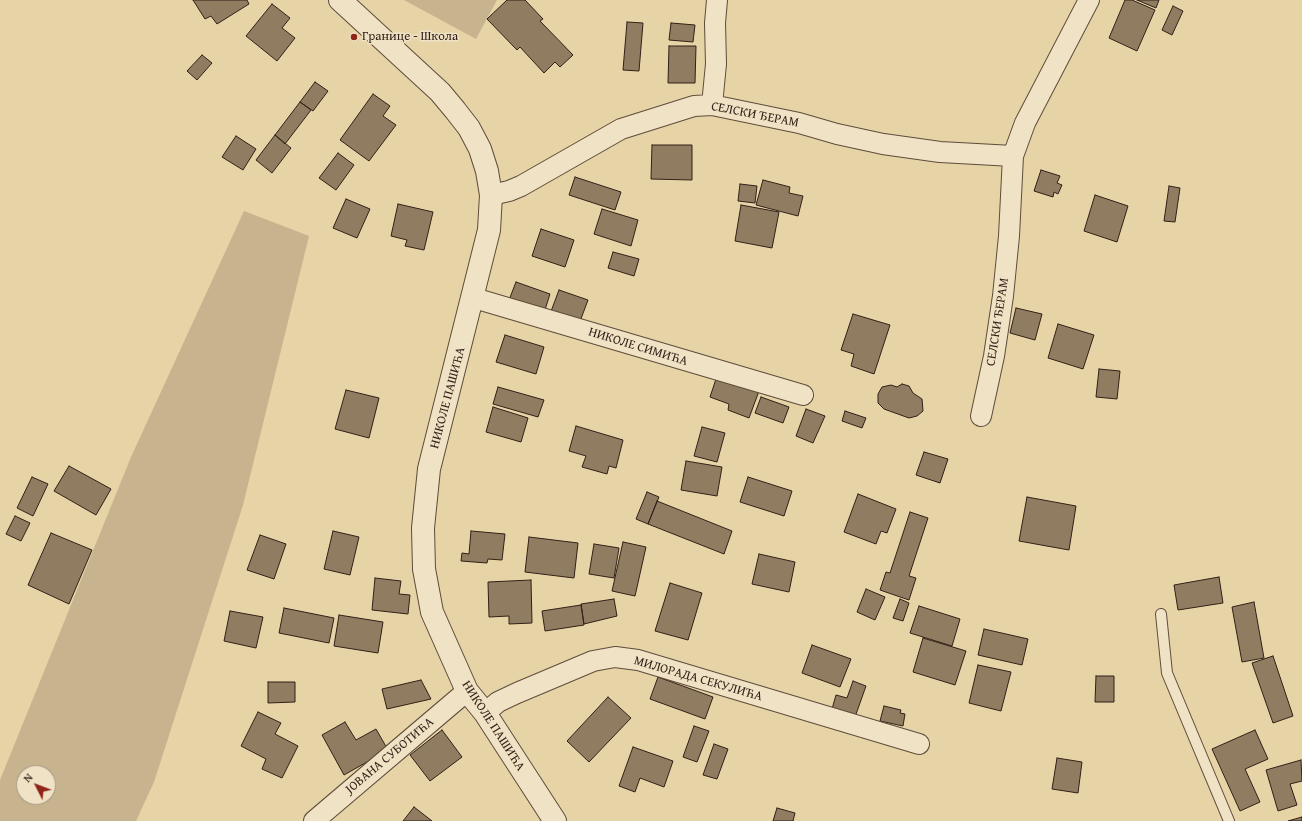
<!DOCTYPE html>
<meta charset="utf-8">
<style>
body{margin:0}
#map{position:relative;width:1302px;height:821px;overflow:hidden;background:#e6d3a6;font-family:"Gentium Book Plus",serif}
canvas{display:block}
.north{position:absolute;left:16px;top:765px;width:40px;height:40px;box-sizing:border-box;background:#efe2c5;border:1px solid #a3947f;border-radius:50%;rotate:312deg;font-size:11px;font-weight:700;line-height:16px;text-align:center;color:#321f17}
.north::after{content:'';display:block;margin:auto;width:14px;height:18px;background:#8f2418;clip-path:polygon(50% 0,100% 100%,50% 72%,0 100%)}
</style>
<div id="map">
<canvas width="1302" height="821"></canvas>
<div class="north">N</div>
</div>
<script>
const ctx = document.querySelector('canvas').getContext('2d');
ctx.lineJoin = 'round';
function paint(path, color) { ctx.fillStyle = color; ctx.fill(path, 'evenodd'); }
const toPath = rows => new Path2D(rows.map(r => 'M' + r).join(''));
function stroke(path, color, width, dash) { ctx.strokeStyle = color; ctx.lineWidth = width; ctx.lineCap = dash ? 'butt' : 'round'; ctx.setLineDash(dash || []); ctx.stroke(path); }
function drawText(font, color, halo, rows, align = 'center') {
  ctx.font = font + ' "Gentium Book Plus",serif'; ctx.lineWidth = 3; ctx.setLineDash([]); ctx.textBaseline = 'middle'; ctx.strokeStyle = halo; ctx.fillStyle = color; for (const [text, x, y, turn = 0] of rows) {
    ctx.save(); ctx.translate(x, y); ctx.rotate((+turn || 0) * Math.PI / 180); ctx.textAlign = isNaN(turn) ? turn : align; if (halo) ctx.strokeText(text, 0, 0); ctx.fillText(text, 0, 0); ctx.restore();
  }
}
paint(toPath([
 [404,0,497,0,476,39],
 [244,211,309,236,243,505,154,782,136,821,0,821,0,780,131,457],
 [24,773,48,773,48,797,24,797]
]), '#c7b48e');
const building = toPath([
 [193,0,247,0,249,4,217,24,211,16,205,19,193,0],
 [507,0,525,0,543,19,540,21,573,55,560,67,555,62,544,73,520,47,517,50,487,19,507,0],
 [1125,0,1132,0,1155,10,1137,51,1109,38,1125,0],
 [1137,0,1159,0,1156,8,1137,0],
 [272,4,290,18,282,28,295,38,277,61,246,36,272,4],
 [1173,6,1183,11,1172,35,1162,30,1173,6],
 [627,22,643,23,639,71,623,70,627,22],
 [671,23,695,25,693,42,669,40,671,23],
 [669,46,696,46,695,83,668,83,669,46],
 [202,55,212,63,197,80,187,71,202,55],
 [315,82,328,91,313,111,300,102,315,82],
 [373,94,390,106,383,116,396,125,369,161,340,140,373,94],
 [300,102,311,110,285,144,275,135,300,102],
 [275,135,291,148,272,173,256,160,275,135],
 [236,136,256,149,243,170,222,157,236,136],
 [652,145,692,145,692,180,651,179,652,145],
 [338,153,354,165,336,190,319,178,338,153],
 [1041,170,1060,176,1057,183,1062,185,1058,194,1054,192,1053,197,1034,191,1041,170],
 [575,177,621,192,615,210,569,195,575,177],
 [763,180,790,187,789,193,803,196,798,216,756,205,763,180],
 [740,184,757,186,755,203,738,201,740,184],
 [1169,186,1180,188,1175,222,1164,221,1169,186],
 [1095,195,1128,206,1117,242,1084,231,1095,195],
 [346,199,370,209,357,238,333,228,346,199],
 [398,204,433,212,424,250,405,246,407,240,391,236,398,204],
 [741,205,779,212,772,248,735,241,741,205],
 [602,209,638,220,631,246,594,234,602,209],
 [541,229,574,240,565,267,532,256,541,229],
 [613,252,639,259,634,276,608,268,613,252],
 [516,282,550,294,544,313,509,300,516,282],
 [559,290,588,300,579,324,550,314,559,290],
 [1016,308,1042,314,1035,340,1010,333,1016,308],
 [853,314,890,325,874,374,851,366,854,354,841,350,853,314],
 [1058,324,1094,335,1083,369,1048,358,1058,324],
 [505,335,544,347,536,374,496,362,505,335],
 [1099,369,1120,371,1117,399,1096,397,1099,369],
 [717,376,759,391,749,418,728,410,729,404,710,397,717,376],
 [902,384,909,386,913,393,922,399,923,411,917,416,909,418,884,409,878,403,878,394,882,387,891,385,897,387,902,384],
 [498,387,544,400,538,417,493,404,498,387],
 [346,390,379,398,369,438,335,429,346,390],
 [761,397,789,407,783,423,755,413,761,397],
 [493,407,528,418,521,442,486,432,493,407],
 [806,409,825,416,813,443,796,436,806,409],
 [845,411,866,418,862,428,842,421,845,411],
 [576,426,623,440,616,468,609,466,607,474,582,467,586,456,569,451,576,426],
 [702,427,725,433,717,462,694,456,702,427],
 [924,452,948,459,940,483,916,475,924,452],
 [686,461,722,467,717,496,681,490,686,461],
 [69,466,111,489,96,515,54,491,69,466],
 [32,477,48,484,33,516,17,508,32,477],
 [748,477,792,491,784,516,740,502,748,477],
 [647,492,659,497,648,524,636,519,647,492],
 [858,494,896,509,887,533,881,531,876,544,844,532,858,494],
 [1027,497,1076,506,1069,550,1019,541,1027,497],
 [657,501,732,531,724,554,648,524,657,501],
 [910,512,928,518,909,576,916,578,909,600,880,590,886,572,890,573,910,512],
 [15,516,30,523,21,541,6,534,15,516],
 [333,531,359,537,350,575,324,569,333,531],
 [471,531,505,534,502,560,488,559,487,563,461,561,462,553,469,554,471,531],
 [51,533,92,550,69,604,28,585,51,533],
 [260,535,286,544,274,579,247,570,260,535],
 [529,537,578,543,574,578,525,572,529,537],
 [623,542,646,547,635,596,612,591,623,542],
 [594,544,619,548,614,578,589,574,594,544],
 [759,554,795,562,789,592,752,584,759,554],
 [1219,577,1223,603,1178,610,1174,585,1219,577],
 [375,578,401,581,399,594,410,595,408,614,372,610,375,578],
 [531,580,532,623,509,624,509,616,489,617,488,582,531,580],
 [670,583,702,593,688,640,655,631,670,583],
 [866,589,885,597,875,620,857,612,866,589],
 [614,599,617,616,584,624,581,604,614,599],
 [900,599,909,603,903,621,893,618,900,599],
 [1254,602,1264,658,1242,662,1232,607,1254,602],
 [581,605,584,625,545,631,542,611,581,605],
 [919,606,960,619,952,646,910,633,919,606],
 [284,608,334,618,329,643,279,633,284,608],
 [230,611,263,617,256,648,224,641,230,611],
 [339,615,383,622,378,653,334,646,339,615],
 [984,629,1028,639,1022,665,978,655,984,629],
 [923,638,966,651,955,685,913,672,923,638],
 [812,645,851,659,840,687,802,673,812,645],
 [1273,656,1293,716,1273,723,1252,663,1273,656],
 [978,665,1011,672,1001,711,969,703,978,665],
 [1096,676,1114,676,1114,702,1095,702,1096,676],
 [658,677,713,697,705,719,650,699,658,677],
 [421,680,431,699,387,709,382,689,421,680],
 [853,681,866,686,855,717,832,709,836,695,847,698,853,681],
 [268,682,295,682,295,702,268,703,268,682],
 [608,697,631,718,589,762,567,741,608,697],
 [884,706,901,710,900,713,905,714,903,726,880,721,884,706],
 [258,712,281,723,275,734,298,746,282,778,262,769,266,759,241,746,258,712],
 [345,722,356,740,376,729,388,750,344,775,322,735,345,722],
 [694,726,709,731,697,762,683,757,694,726],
 [442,730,462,757,430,781,410,755,442,730],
 [1255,730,1268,759,1245,769,1260,802,1240,811,1212,749,1255,730],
 [714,744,728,749,717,779,703,775,714,744],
 [633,747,673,761,664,787,640,778,635,792,619,786,633,747],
 [1057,758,1082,762,1078,793,1052,789,1057,758],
 [1301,760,1302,781,1290,784,1297,805,1278,811,1266,770,1301,760],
 [414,807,432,821,403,821,414,807],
 [777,808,795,813,793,821,773,821,777,808],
 [1302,817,1302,821,1288,821,1302,817]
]);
paint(building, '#907d61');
stroke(building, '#321f17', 1);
const service = toPath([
 [1161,614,1167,673,1229,821]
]);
const minor = toPath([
 [712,105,716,64,715,23,717,0],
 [491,195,509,191,521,186,621,129,694,106,712,105,799,123,837,134,883,144,940,152,1013,156],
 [474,298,803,395],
 [981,416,994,356,1003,296,1009,236,1013,156,1025,123,1089,0],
 [485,713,498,702,517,693,593,661,615,657,638,660,919,744],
 [314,821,467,691]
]);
const tertiary = toPath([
 [340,0,440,92,455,110,469,128,480,149,487,171,491,195,489,230,429,469,423,528,424,569,432,612,467,691,485,713,555,821]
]);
stroke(service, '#5f4c3b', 12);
stroke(minor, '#5f4c3b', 22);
stroke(tertiary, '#5f4c3b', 24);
stroke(service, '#efe2c5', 10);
stroke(minor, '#efe2c5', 20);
stroke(tertiary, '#efe2c5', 22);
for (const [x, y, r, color] of [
 [354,37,4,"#8f2418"]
]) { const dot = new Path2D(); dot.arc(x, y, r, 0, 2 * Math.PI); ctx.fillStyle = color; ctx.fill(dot); stroke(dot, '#efe2c5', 1.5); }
drawText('13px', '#321f17', '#efe2c5', [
 ["Границе - Школа",362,37]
], 'left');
drawText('13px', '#321f17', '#efe2c5', [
 ["СЕЛСКИ ЂЕРАМ",755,115,11],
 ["СЕЛСКИ ЂЕРАМ",998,322,-81],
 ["НИКОЛЕ СИМИЋА",638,347,17],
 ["НИКОЛЕ ПАШИЋА",448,398,-75],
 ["МИЛОРАДА СЕКУЛИЋА",698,679,16],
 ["НИКОЛЕ ПАШИЋА",493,726,57],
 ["ЈОВАНА СУБОТИЋА",390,756,-40]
]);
</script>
